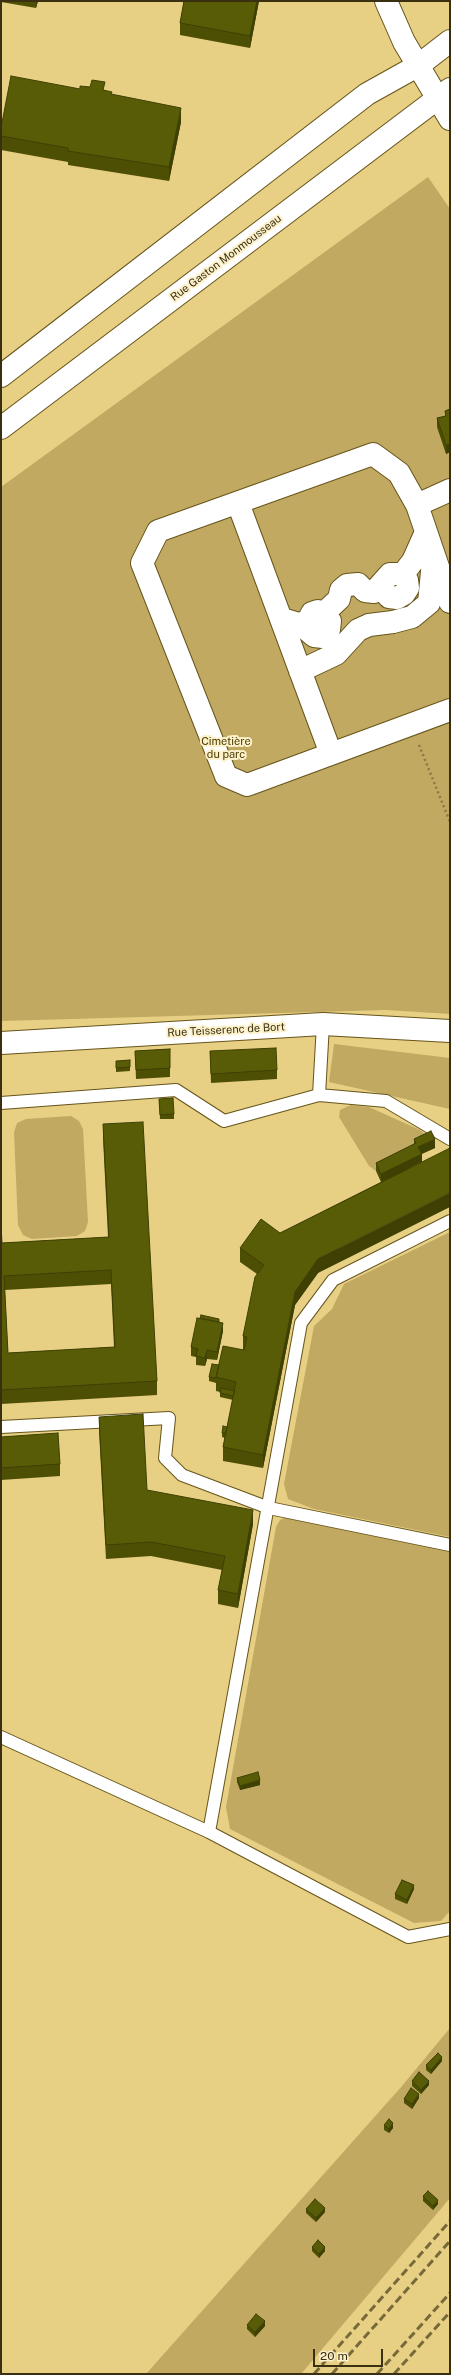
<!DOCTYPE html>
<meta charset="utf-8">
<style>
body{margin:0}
#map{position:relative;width:451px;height:2375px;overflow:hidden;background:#e7cf84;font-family:"Public Sans",sans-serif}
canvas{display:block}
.frame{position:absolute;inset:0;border:2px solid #3a3011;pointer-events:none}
.scale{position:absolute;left:313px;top:2349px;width:70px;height:18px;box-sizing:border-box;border:2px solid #3a3011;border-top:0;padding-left:5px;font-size:12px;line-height:14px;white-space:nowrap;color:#3a3011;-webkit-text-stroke:3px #fdf1cc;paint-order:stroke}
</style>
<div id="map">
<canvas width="451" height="2375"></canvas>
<div class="frame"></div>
<div class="scale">20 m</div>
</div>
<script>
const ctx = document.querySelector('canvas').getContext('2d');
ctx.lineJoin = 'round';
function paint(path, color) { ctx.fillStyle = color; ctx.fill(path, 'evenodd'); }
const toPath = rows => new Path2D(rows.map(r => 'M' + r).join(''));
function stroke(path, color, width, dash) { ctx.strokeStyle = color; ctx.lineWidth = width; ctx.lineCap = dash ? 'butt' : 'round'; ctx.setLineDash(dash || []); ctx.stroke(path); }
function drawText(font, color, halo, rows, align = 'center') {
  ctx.font = font + ' "Public Sans",sans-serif'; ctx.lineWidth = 4; ctx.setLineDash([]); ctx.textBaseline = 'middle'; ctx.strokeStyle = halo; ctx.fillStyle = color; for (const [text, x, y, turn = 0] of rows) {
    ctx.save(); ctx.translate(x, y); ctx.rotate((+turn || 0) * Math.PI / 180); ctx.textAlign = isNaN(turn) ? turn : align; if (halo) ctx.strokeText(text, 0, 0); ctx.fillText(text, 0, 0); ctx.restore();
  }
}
paint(toPath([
 [428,177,450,209,450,1014,386,1010,1,1021,1,487],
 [334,1044,450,1058,450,1109,329,1082],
 [351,1105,369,1107,420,1130,431,1139,416,1152,376,1171,369,1166,339,1117,340,1110],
 [71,1116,79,1121,83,1129,88,1222,85,1231,77,1236,32,1239,23,1235,18,1225,14,1132,17,1123,26,1119],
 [450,1232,450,1537,314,1509,288,1499,284,1484,314,1326,332,1309,344,1284],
 [291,1515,450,1548,450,1911,441,1921,414,1923,230,1829,226,1807,276,1527,280,1520],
 [450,2028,450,2198,301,2374,146,2374,402,2086]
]), '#c1a961');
const lane = toPath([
 [323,1024,319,1095,386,1101,450,1139],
 [1,1103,176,1090,224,1121,319,1095],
 [450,1221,333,1280,301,1323,209,1832,408,1937,450,1929],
 [1,1427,169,1418,165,1458,182,1475,269,1508,450,1545],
 [1,1737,209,1832]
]);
const street = toPath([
 [386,1,404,42,450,119],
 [238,503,331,754],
 [417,505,450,490],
 [381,584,384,591,389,597,397,598,404,594,408,588,407,580,403,574],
 [450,602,417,505,399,473,373,454,158,531,142,563,226,776,247,785,450,710],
 [282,619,299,624,308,621,312,613,318,611,323,614,339,599,341,590,347,585,358,584,365,591,374,592,390,574,403,574,413,561,426,532],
 [308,621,307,630,314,636,323,637,329,630,330,621,323,614],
 [300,671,336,654,358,630,369,625,393,622,412,617,429,603,433,561]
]);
const secondary = toPath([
 [1,376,367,94,419,65,450,41],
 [1,428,450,89],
 [1,1043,323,1024,450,1031]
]);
stroke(lane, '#66551b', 14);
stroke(street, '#66551b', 24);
stroke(secondary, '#66551b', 24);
stroke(toPath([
 [419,745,450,822]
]), '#887845', 2.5, [2, 3]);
stroke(lane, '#fff', 12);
stroke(street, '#fff', 22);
stroke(secondary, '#fff', 22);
stroke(toPath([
 [314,2374,450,2221],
 [332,2374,450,2241],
 [377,2374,450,2293],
 [394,2374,450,2312]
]), '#78693a', 3, [8, 4]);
paint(toPath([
 [1,1,38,1,36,8,1,2],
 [184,1,259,1,250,48,180,35,180,23],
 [80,89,105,90,112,95,181,122,169,181,68,165,68,162,1,150,1,128],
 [450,409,450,452,446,454,437,427,437,418,445,416,445,411],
 [170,1049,170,1077,136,1079,135,1051],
 [210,1051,277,1070,277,1079,211,1083],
 [116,1061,130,1067,130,1071,116,1072],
 [159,1099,174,1114,174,1119,160,1119],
 [103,1124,157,1381,157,1395,1,1404,1,1225,2,1243,108,1237,103,1138],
 [111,1284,114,1347,8,1353,5,1290],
 [414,1139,435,1148,422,1154,318,1273,295,1305,263,1468,223,1461,223,1447,225,1438,222,1437,222,1433,227,1427,233,1400,220,1397,220,1392,216,1391,216,1383,209,1381,209,1377,219,1365,243,1350,243,1336,257,1274,240,1262,240,1248,280,1233,381,1182,376,1171,376,1163,414,1144],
 [219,1322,223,1331,217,1360,207,1359,205,1366,196,1365,196,1357,191,1356,191,1347],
 [99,1417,147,1490,253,1524,238,1608,218,1604,218,1590,222,1570,151,1556,106,1559,99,1431],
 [1,1437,60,1464,60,1476,1,1480],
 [237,1778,260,1785,240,1790,237,1782],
 [414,1889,407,1904,395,1899,395,1894],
 [442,2061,431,2074,426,2070,426,2065],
 [412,2081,429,2085,421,2094,412,2086],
 [419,2098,412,2109,404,2103,404,2099],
 [384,2125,393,2128,389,2133,384,2130],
 [423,2196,438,2204,433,2210,423,2201],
 [306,2209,325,2212,316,2222,306,2213],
 [312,2247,325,2251,319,2258,312,2251],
 [247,2325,265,2326,255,2337,247,2329]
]), '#4d4f05');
paint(toPath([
 [36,1,38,1,36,8],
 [257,1,259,1,250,48,250,36],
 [181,108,181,122,169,181,169,167],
 [450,444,450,452,446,454,446,445],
 [435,1139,435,1148,418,1155,418,1147],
 [422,1154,422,1162,381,1182,381,1174],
 [450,1193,450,1207,318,1273,295,1305,263,1468,263,1455,295,1292,318,1259],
 [223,1323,223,1331,217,1360,217,1352],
 [207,1350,207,1359,205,1366,205,1358],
 [253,1510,253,1524,238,1608,238,1594],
 [260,1780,260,1785,240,1790,240,1786],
 [414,1885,414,1889,407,1904,407,1900],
 [442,2057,442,2061,431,2074,431,2070],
 [429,2081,429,2085,421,2094,421,2090],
 [419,2094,419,2098,412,2109,412,2104],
 [393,2123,393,2128,389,2133,389,2129],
 [438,2200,438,2204,433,2210,433,2206],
 [325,2208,325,2212,316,2222,316,2218],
 [325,2247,325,2251,319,2258,319,2254],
 [265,2321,265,2326,255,2337,255,2332]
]), '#3e4004');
const building = toPath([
 [184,1,257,1,250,36,180,23,184,1],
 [11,76,80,89,80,86,90,87,92,80,105,82,103,90,112,92,111,94,181,108,169,167,68,151,68,148,1,136,1,128,11,76],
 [450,409,450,444,446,445,437,418,446,416,445,411,450,409],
 [276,1048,277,1070,211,1074,210,1051,276,1048],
 [170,1049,170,1068,136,1070,135,1051,170,1049],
 [130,1060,130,1067,116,1068,116,1061,130,1060],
 [173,1098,174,1114,160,1115,159,1099,173,1098],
 [143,1122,157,1381,1,1390,1,1225,2,1243,109,1237,103,1124,143,1122],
 [111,1270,115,1347,8,1353,4,1276,111,1270],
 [431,1131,435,1139,418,1147,422,1154,381,1174,376,1163,416,1143,414,1139,431,1131],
 [450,1148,450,1193,318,1259,295,1292,263,1455,223,1447,236,1382,216,1377,223,1346,244,1350,247,1337,243,1336,255,1277,264,1265,240,1248,261,1219,280,1233,450,1148],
 [201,1315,219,1319,219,1322,200,1318,201,1315],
 [197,1318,223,1323,217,1352,207,1350,205,1358,196,1356,198,1349,191,1347,197,1318],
 [212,1364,219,1365,216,1378,209,1377,212,1364],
 [221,1388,235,1391,233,1396,220,1393,221,1388],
 [143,1414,147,1490,253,1510,238,1594,218,1590,225,1556,151,1542,106,1545,99,1417,143,1414],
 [223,1426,227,1427,226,1433,222,1433,223,1426],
 [58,1433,60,1464,1,1468,1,1437,58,1433],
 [258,1772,260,1780,240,1786,237,1778,258,1772],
 [402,1880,414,1885,407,1900,395,1894,402,1880],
 [438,2053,442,2057,431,2070,426,2065,438,2053],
 [419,2072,429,2081,421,2090,412,2081,419,2072],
 [411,2088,419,2094,412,2104,404,2099,411,2088],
 [389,2119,393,2123,389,2129,384,2125,389,2119],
 [428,2191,438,2200,433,2206,423,2196,428,2191],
 [315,2199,325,2208,316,2218,306,2209,315,2199],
 [318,2240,325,2247,319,2254,312,2247,318,2240],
 [256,2314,265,2321,255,2332,247,2325,256,2314]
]);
paint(building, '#595c06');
stroke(building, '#3e4004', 1);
drawText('11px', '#3a3011', '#fdf1cc', [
 ["Rue Gaston Monmousseau",226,258,-37],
 ["Rue Teisserenc de Bort",226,1030,-3]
]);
drawText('11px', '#4d3c00', '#fdf1cc', [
 ["Cimetière",226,742],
 ["du parc",226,755]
]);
</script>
